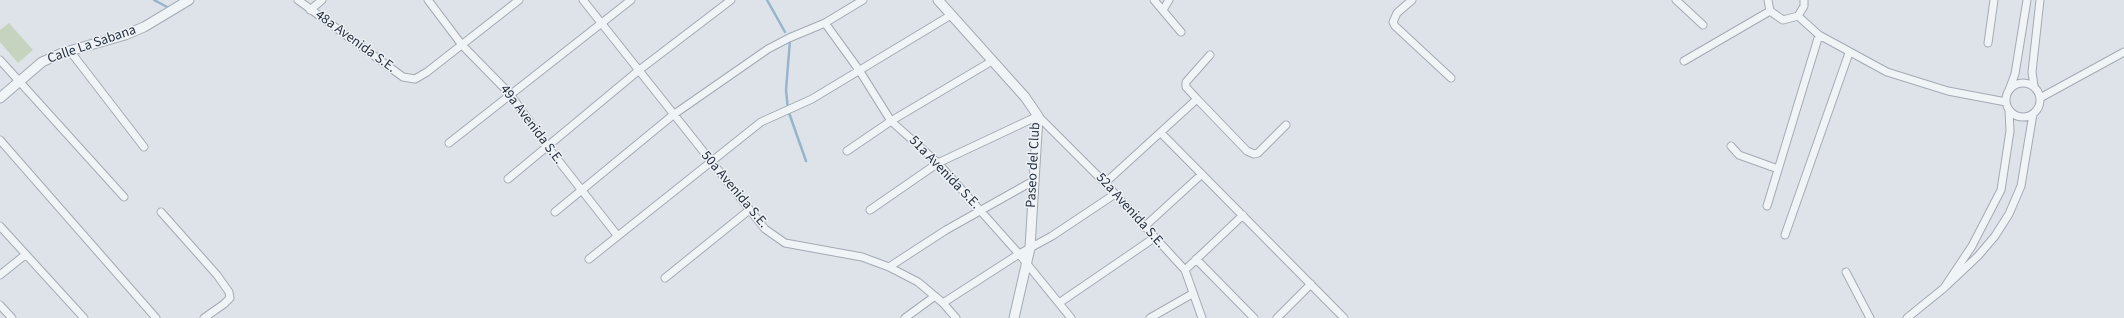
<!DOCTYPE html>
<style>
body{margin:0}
canvas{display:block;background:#dee3e9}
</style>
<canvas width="2124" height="318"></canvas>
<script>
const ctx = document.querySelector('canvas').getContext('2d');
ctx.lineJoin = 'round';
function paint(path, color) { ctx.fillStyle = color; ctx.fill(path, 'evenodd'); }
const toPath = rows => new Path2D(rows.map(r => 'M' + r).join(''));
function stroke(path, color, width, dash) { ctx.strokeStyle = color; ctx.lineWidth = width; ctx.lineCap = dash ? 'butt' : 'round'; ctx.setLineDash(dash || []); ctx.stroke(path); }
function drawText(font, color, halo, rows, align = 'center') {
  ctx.font = font + ' "Source Sans 3",sans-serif'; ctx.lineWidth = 3; ctx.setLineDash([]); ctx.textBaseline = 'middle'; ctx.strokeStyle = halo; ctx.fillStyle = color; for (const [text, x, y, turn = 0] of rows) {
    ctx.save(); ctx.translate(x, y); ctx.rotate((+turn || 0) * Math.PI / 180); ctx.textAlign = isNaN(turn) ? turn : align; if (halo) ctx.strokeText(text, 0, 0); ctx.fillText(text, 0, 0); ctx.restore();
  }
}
paint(toPath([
 [9,23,33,50,18,63,0,42,0,30]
]), '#c6d4bf');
stroke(toPath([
 [154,0,167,7],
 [767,0,785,32],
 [790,40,786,90,788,110,806,161]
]), '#96b5cc', 2.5);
const minor = toPath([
 [298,0,403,77,415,79,427,72,519,0],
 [428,0,462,45,510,94,547,146,617,235],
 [583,0,765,229,785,243,862,257,889,267,918,282,943,303,956,318],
 [1154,0,1181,32],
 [1412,0,1397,13,1393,22,1395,26,1451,78],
 [1676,0,1703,25],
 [1768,0,1770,11,1783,20,1798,16,1804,6,1804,0],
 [310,10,322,0],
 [1163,10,1169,0],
 [1798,16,1819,35,1887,72,1948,91,2006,102],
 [825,23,859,70,891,121,938,163,1019,254,1071,318],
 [1988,43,1994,0],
 [70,51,144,147],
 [0,60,124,197],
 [1684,61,1770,11],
 '2006 100a17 17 0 1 1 34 0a17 17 0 1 1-34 0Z',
 [2034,86,2032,72,2040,0],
 [2009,90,2015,74,2027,0],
 [2040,98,2124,52],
 [1197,99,1247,151,1254,154,1258,153,1286,125],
 [2009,110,2010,131,2001,190,1972,246,1944,288,1978,256,1995,236,2009,214,2021,186,2033,114],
 [1161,133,1344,318],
 [0,140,156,318],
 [449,143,631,0],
 [1731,146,1739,155,1778,169],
 [847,151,891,121,992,61],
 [508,179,638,71,731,0],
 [1105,183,1197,99,1186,87,1186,82,1210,55],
 [1767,206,1819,35],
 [870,210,938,163,1038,116,1105,183,1185,270,1202,318],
 [161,212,217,275,229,292,230,298,224,304,204,318],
 [555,212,673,115,768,49,789,38,825,23,863,0],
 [0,226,84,318],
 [1144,227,1202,174],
 [1785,235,1849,53],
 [589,259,761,122,812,99,951,15],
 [1196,259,1254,318],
 [889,267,946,230,1033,181],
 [1185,270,1243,215],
 [1846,272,1870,318],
 [0,275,25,255],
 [665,278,748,211],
 [943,303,1019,254,1052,236,1115,194],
 [1059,303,1154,238],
 [0,305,12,318],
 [905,318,935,296],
 [1150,318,1192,294],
 [1277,318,1311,284],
 [1907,318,1944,288]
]);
const tertiary = toPath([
 [938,0,1025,97,1038,116,1030,248,1014,318],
 [0,98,42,62,62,53,125,35,144,27,189,0]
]);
stroke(minor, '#a3aab3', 9);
stroke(tertiary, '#a3aab3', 11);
stroke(minor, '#f1f4f7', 7);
stroke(tertiary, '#f1f4f7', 9);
drawText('14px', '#263241', '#eef2f6', [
 ["48a Avenida S.E.",355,42,36],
 ["Calle La Sabana",92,45,-19],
 ["49a Avenida S.E.",531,125,53],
 ["Paseo del Club",1034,165,-87],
 ["51a Avenida S.E.",944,173,46],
 ["50a Avenida S.E.",734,190,50],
 ["52a Avenida S.E.",1130,211,48]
]);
</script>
